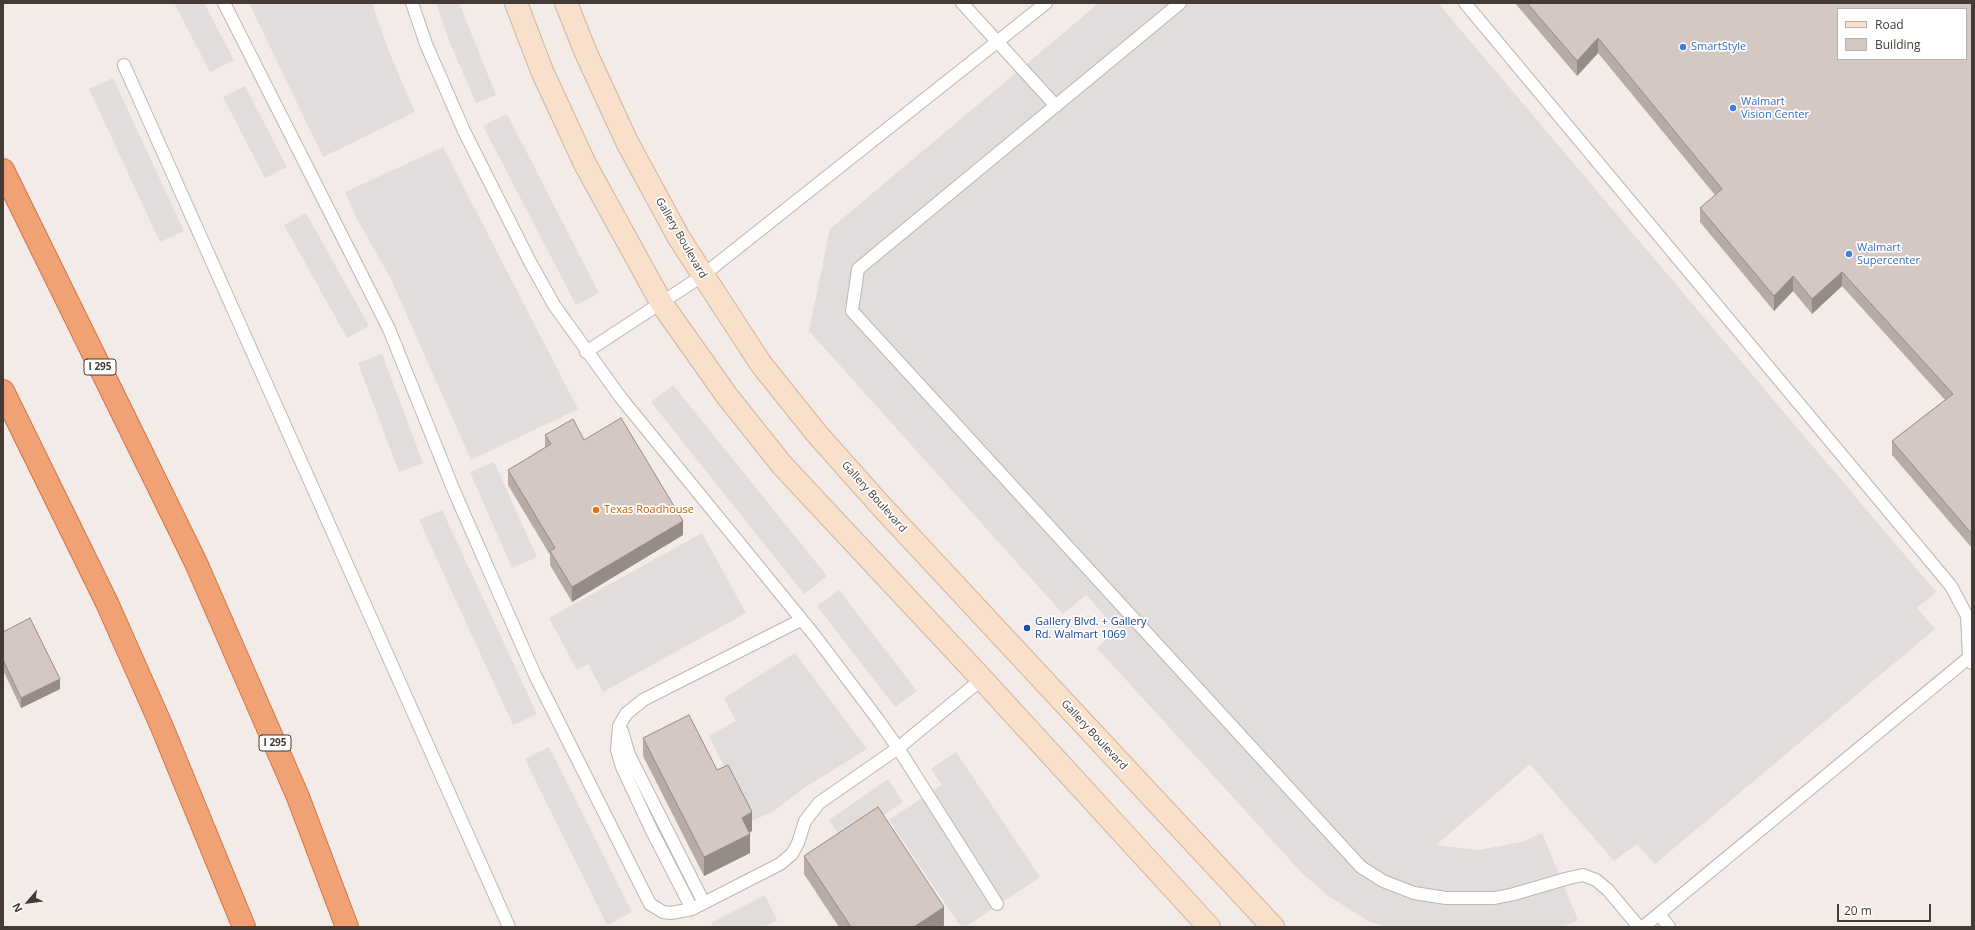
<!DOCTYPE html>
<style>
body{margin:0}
#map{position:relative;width:1975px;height:930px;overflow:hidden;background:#f2ebe7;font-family:"Open Sans",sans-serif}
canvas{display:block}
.frame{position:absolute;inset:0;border:4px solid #443b37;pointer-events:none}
.legend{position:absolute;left:1837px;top:8px;width:130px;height:52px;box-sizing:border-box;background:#fff;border:1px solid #b4b1af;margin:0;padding:5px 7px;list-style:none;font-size:12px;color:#443b37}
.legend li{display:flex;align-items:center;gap:8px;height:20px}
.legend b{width:20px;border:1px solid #b4b1af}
.north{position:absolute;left:8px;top:882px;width:40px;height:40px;-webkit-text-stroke:3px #fff;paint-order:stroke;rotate:242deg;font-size:11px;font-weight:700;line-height:16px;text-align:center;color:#443b37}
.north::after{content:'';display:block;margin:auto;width:14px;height:18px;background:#443b37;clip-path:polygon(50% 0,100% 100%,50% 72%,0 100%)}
.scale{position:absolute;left:1837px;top:904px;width:94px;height:18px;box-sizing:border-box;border:2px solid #443b37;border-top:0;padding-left:5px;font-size:12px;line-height:14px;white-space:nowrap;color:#443b37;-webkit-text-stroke:3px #fff;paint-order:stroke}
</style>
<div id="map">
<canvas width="1975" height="930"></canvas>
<div class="frame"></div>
<ul class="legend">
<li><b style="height:5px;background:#f9e0ca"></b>Road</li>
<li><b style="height:11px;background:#d5c7c1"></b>Building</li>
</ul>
<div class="north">N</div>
<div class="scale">20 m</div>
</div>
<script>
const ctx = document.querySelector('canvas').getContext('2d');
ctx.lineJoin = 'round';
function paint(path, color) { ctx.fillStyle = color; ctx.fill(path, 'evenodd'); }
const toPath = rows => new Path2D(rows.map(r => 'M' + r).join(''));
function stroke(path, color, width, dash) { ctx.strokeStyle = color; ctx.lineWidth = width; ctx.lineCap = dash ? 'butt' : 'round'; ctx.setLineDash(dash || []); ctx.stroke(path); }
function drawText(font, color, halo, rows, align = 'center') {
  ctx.font = font + ' "Open Sans",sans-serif'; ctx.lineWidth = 3.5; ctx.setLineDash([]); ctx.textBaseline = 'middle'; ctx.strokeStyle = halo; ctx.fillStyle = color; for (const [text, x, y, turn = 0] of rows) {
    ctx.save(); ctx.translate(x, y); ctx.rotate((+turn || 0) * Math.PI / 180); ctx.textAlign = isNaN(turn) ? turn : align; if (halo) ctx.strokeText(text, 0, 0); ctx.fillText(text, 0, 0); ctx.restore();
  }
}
paint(toPath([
 [174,3,204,3,234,60,210,72],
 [249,3,372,3,389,52,415,112,323,157],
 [436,3,459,3,496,95,476,103,450,43],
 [1099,3,1438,3,1936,592,1917,608,1935,629,1655,864,1637,844,1614,861,1530,764,1436,845,1478,850,1522,842,1542,833,1578,920,1562,927,1386,927,1368,921,1327,895,1302,873,1097,648,1117,629,1086,595,1063,614,809,331,830,229],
 [113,78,184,231,160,242,89,89],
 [245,86,287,167,265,178,223,97],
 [507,114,599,293,576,305,483,126],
 [443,147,578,409,471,460,391,279,357,219,345,192],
 [306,213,369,326,347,338,284,225],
 [382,354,423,463,399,472,358,363],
 [673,385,827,576,804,594,651,402],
 [494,462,537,557,512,568,470,472],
 [442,510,537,714,513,725,419,520],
 [702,533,746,613,603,692,588,664,577,670,549,618],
 [839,590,917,691,895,707,817,606],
 [795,653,867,749,804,788,774,811,752,821,709,736,736,721,724,698],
 [549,747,632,912,607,925,525,759],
 [956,752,1040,877,965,927,961,927,889,820,942,785,931,769],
 [888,779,903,802,844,842,829,820],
 [765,895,777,920,764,927,713,927,711,923]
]), '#e0dddc');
const lane = toPath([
 [224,3,389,329,454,491,535,675,650,904,663,912,671,913,692,909,780,864,792,854,798,843,805,821,819,803,898,748,982,679],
 [412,3,426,44,464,131,530,262,554,305,621,398,815,636,879,721,898,748,997,904],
 [962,3,1056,106],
 [1180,3,858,269,852,311,1361,867,1383,881,1414,893,1446,898,1495,898,1514,894,1569,878,1583,875,1596,880,1608,890,1639,927],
 [1465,3,1951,586,1967,616,1969,657,1972,663],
 [124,65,509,927],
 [586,352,702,276,1046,3],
 [622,731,629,755,704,903],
 [692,909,651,829,622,767,617,750,619,726,626,714,643,700,801,620],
 [1659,914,1669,927],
 [1643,927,1972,655]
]);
const secondary = toPath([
 [516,3,542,71,585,164,662,304,727,396,782,465,982,679,1209,927],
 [566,3,586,53,627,142,679,238,761,364,817,434,882,507,1273,927]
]);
const highway = toPath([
 [3,170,196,563,298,797,347,927],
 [3,391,107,603,162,727,244,927]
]);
stroke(lane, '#bfb4ae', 14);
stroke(secondary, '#d1b49d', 24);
stroke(highway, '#cf7344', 24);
stroke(lane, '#fff', 12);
stroke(secondary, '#f9e0ca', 22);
stroke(highway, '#f0a274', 22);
paint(toPath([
 [1515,3,1972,3,1972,548,1892,455,1892,441,1945,400,1842,286,1812,314,1793,291,1774,311,1700,222,1700,208,1715,195,1598,53,1577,76],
 [545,435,584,440,683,535,572,602,550,565,550,555,508,485,508,470,545,448],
 [3,632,60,689,21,708,3,670],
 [643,738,717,770,752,831,749,832,750,853,704,876,643,756],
 [804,856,944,925,942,927,839,927,804,874]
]), '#b7aba6');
paint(toPath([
 [1598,38,1598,53,1577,76,1577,61],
 [1842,272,1842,286,1812,314,1812,299],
 [1793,276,1793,291,1774,311,1774,296],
 [683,521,683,535,572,602,572,587],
 [60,679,60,689,21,708,21,698],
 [752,812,752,831,742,836,742,818],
 [750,834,750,853,704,876,704,857],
 [944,907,944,925,942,927,914,927]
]), '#958b87');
const building = toPath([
 [1527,3,1972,3,1972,534,1892,441,1953,394,1842,272,1812,299,1793,276,1774,296,1700,208,1722,189,1598,38,1577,61,1527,3],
 [1838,9,1966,9,1966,59,1838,59,1838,9],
 [621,418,683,521,572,587,550,551,555,548,508,470,551,444,545,435,573,419,584,440,621,418],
 [30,618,60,679,21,698,3,660,3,632,30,618],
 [689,715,717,770,728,765,752,812,742,818,750,834,704,857,643,738,689,715],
 [878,807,944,907,914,927,851,927,804,856,878,807]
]);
paint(building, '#d5c7c1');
stroke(building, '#958b87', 1);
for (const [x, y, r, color] of [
 [1683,47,4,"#3f7fe0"],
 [1733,108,4,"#3f7fe0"],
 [1849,254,4,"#3f7fe0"],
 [596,510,4,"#e8710a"],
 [1027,628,4,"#1a4fb4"]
]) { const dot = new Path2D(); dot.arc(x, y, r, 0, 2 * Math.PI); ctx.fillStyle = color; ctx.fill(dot); stroke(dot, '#fff', 1.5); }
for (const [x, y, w] of [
 [100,367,32],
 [275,743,32]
]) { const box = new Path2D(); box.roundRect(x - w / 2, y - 8, w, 16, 3); ctx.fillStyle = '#fff'; ctx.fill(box); stroke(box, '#443b37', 1); }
drawText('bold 10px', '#443b37', null, [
 ["I 295",100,367],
 ["I 295",275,743]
]);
drawText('11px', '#366cbe', '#fff', [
 ["SmartStyle",1691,47],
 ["Walmart",1741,102],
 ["Vision Center",1741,115],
 ["Walmart",1857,248],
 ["Supercenter",1857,261]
], 'left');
drawText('11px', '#443b37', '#fff', [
 ["Gallery Boulevard",681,238,60],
 ["Gallery Boulevard",874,497,48],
 ["Gallery Boulevard",1094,735,47]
]);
drawText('11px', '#c56008', '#fff', [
 ["Texas Roadhouse",604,510]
], 'left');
drawText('11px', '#164399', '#fff', [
 ["Gallery Blvd. + Gallery",1035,622],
 ["Rd. Walmart 1069",1035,635]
], 'left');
</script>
